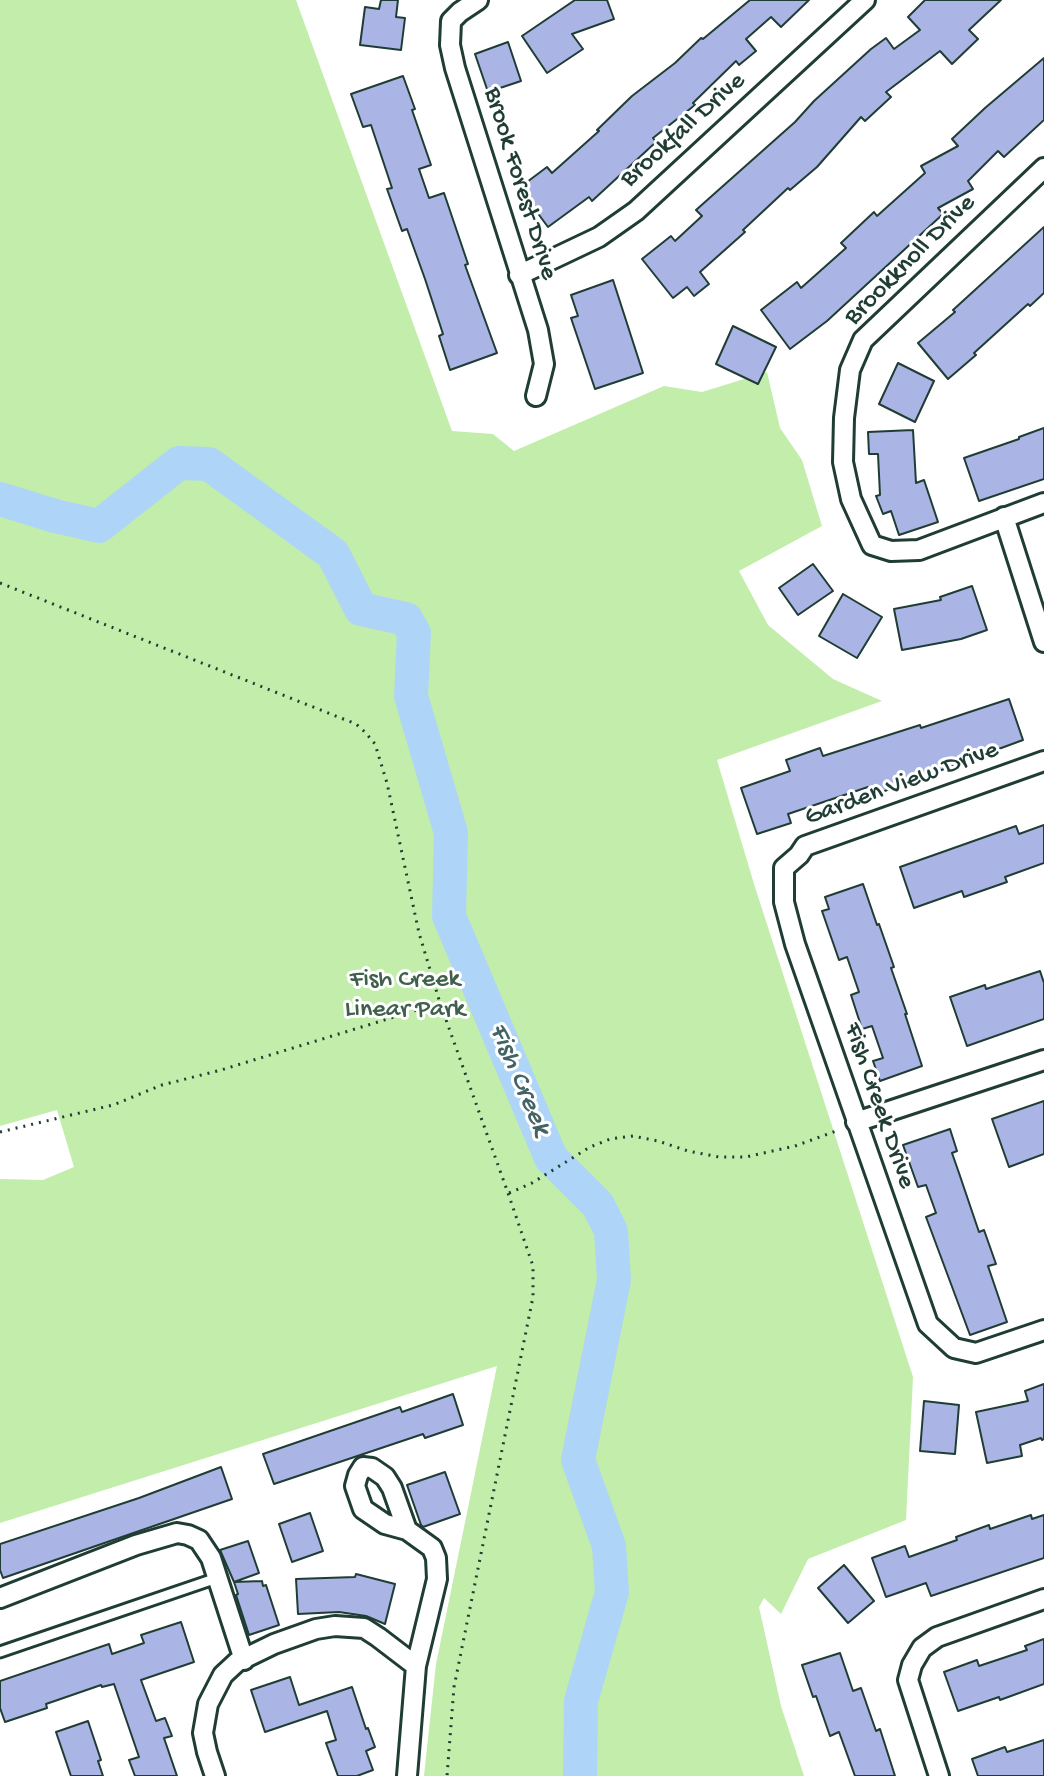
<!DOCTYPE html>
<style>
body{margin:0}
canvas{display:block;background:#fff}
</style>
<canvas width="1044" height="1776"></canvas>
<script>
const ctx = document.querySelector('canvas').getContext('2d');
ctx.lineJoin = 'round';
function paint(path, color) { ctx.fillStyle = color; ctx.fill(path, 'evenodd'); }
const toPath = rows => new Path2D(rows.map(r => 'M' + r).join(''));
function stroke(path, color, width, dash) { ctx.strokeStyle = color; ctx.lineWidth = width; ctx.lineCap = dash ? 'butt' : 'round'; ctx.setLineDash(dash || []); ctx.stroke(path); }
function drawText(font, color, halo, rows, align = 'center') {
  ctx.font = font + ' "Gochi Hand",sans-serif'; ctx.lineWidth = 6; ctx.setLineDash([]); ctx.textBaseline = 'middle'; ctx.strokeStyle = halo; ctx.fillStyle = color; for (const [text, x, y, turn = 0] of rows) {
    ctx.save(); ctx.translate(x, y); ctx.rotate((+turn || 0) * Math.PI / 180); ctx.textAlign = isNaN(turn) ? turn : align; if (halo) ctx.strokeText(text, 0, 0); ctx.fillText(text, 0, 0); ctx.restore();
  }
}
paint(toPath([
 [0,0,296,0,452,431,493,434,514,451,664,386,702,392,767,372,780,428,802,460,822,526,739,571,768,625,833,679,882,701,717,760,754,884,913,1377,906,1520,808,1559,781,1614,764,1598,759,1607,781,1706,804,1776,424,1776,436,1664,497,1366,0,1523,0,1179,43,1180,74,1167,57,1110,0,1126]
]), '#c2edaa');
stroke(toPath([
 [0,499,55,516,99,526,179,463,209,464,333,554,361,609,406,619,414,633,411,696,451,833,449,916,551,1158,598,1205,611,1231,614,1280,578,1460,609,1546,612,1592,581,1701,580,1776]
]), '#aed5f8', 34);
const building = toPath([
 [381,0,398,0,396,17,405,18,401,50,360,45,365,7,379,9,381,0],
 [575,0,607,0,614,19,572,34,583,49,547,73,522,36,575,0],
 [750,0,809,0,781,27,771,17,746,39,756,51,739,65,736,61,693,103,695,105,653,138,656,142,592,201,589,197,548,227,519,188,547,167,552,173,599,131,597,130,632,96,675,63,701,38,703,39,750,0],
 [925,0,1001,0,969,30,978,39,952,64,940,51,886,92,891,97,865,121,861,117,817,167,790,190,788,188,743,230,745,232,700,272,709,284,694,296,687,287,673,298,642,259,671,236,675,241,702,216,696,210,795,122,814,101,871,49,886,38,894,49,920,30,908,17,925,0],
 [508,42,521,81,488,92,475,54,508,42],
 [1044,58,1044,120,1004,157,998,151,968,181,973,189,938,208,943,214,827,321,790,349,761,310,797,282,801,288,846,248,841,243,874,212,877,216,925,173,921,166,958,146,952,139,985,108,1044,58],
 [403,76,415,109,412,110,431,165,419,169,429,198,444,193,468,264,465,265,497,353,450,370,439,336,443,334,425,279,407,229,402,231,387,189,392,188,371,125,363,127,351,94,403,76],
 [1044,227,1044,293,1030,306,1028,304,974,353,976,355,948,379,918,343,955,312,953,310,1044,227],
 [613,280,643,373,595,389,571,318,578,316,571,295,613,280],
 [733,326,776,347,758,384,716,364,733,326],
 [898,363,934,381,915,422,879,404,898,363],
 [1044,428,1044,479,979,501,964,458,1019,439,1019,437,1044,428],
 [913,430,916,483,924,480,938,522,899,535,891,511,883,514,876,496,880,495,878,454,869,454,868,432,913,430],
 [813,564,833,591,798,615,779,588,813,564],
 [972,586,987,630,961,639,902,650,894,609,941,600,940,597,972,586],
 [843,594,882,617,857,658,819,636,843,594],
 [1009,699,1023,740,871,796,868,787,788,814,791,823,757,834,741,788,790,771,786,760,820,748,823,756,920,725,921,728,1009,699],
 [1044,825,1044,863,1005,877,1007,882,964,897,962,891,914,908,900,867,1016,826,1019,834,1044,825],
 [863,884,877,925,879,924,894,967,891,968,907,1014,905,1014,922,1066,880,1081,873,1061,883,1058,872,1026,862,1029,851,995,859,992,847,957,839,960,822,911,829,909,825,897,863,884],
 [1040,971,1044,983,1044,1019,967,1046,950,997,985,985,986,989,1040,971],
 [1044,1101,1044,1154,1009,1167,992,1119,1044,1101],
 [950,1129,957,1151,952,1153,959,1173,979,1232,984,1230,996,1264,988,1266,1007,1322,970,1335,926,1217,936,1213,926,1185,918,1187,903,1145,950,1129],
 [1044,1384,1044,1439,1042,1440,1041,1438,1020,1445,1022,1456,987,1463,976,1412,1028,1401,1025,1391,1044,1384],
 [453,1394,463,1425,425,1438,423,1434,274,1484,263,1454,400,1407,402,1412,453,1394],
 [924,1401,959,1405,955,1454,920,1451,924,1401],
 [221,1467,232,1499,3,1578,0,1570,0,1544,139,1498,221,1467],
 [445,1472,460,1514,423,1527,421,1525,407,1485,445,1472],
 [310,1513,323,1551,292,1562,279,1524,310,1513],
 [1031,1515,1032,1519,1044,1515,1044,1558,931,1596,926,1583,886,1597,872,1558,905,1546,909,1557,957,1540,956,1537,989,1525,990,1529,1031,1515],
 [248,1541,259,1573,234,1582,220,1550,248,1541],
 [844,1565,874,1601,848,1623,818,1588,844,1565],
 [356,1574,395,1584,385,1624,366,1616,339,1612,298,1614,296,1579,355,1577,356,1574],
 [262,1581,263,1586,266,1585,279,1625,249,1635,236,1595,238,1594,234,1582,262,1581],
 [181,1622,194,1662,141,1680,156,1721,165,1718,172,1736,164,1738,177,1776,135,1776,129,1760,139,1757,114,1684,102,1687,101,1685,46,1704,47,1708,5,1722,0,1708,0,1681,109,1644,112,1654,144,1643,141,1635,181,1622],
 [1044,1639,1044,1684,1000,1700,999,1697,958,1711,944,1672,977,1660,979,1666,1027,1650,1025,1646,1044,1639],
 [840,1653,853,1691,861,1688,876,1731,880,1729,895,1776,855,1776,839,1732,830,1736,816,1696,813,1697,802,1665,840,1653],
 [290,1677,299,1705,352,1687,366,1729,368,1728,375,1747,366,1751,373,1770,357,1776,338,1776,326,1743,336,1740,327,1711,265,1732,251,1690,290,1677],
 [88,1721,101,1760,98,1761,103,1776,71,1776,56,1732,88,1721],
 [1044,1740,1044,1776,978,1776,972,1759,1005,1747,1007,1752,1044,1740]
]);
paint(building, '#aab4e5');
stroke(building, '#1f3d34', 2);
const lane = toPath([
 [0,1652,217,1578]
]);
const street = toPath([
 [478,0,460,12,451,21,450,45,455,68,538,330,544,364,536,396],
 [1044,168,863,340,850,370,844,418,843,462,851,499,872,545,891,551,919,550,1044,503],
 [519,275,599,237,636,211,865,0],
 [1004,517,1044,642],
 [1044,761,805,846,799,855,784,868,784,902,795,944,928,1324,954,1348,976,1353,1044,1330],
 [856,1122,1044,1060],
 [363,1467,372,1468,385,1477,392,1488,407,1530,385,1524,363,1509,355,1486,358,1475,363,1467],
 [0,1598,136,1545,177,1533,188,1535,199,1540,211,1558,244,1660],
 [215,1776,207,1752,203,1733,208,1704,223,1675,237,1662,274,1644,316,1629,335,1626,364,1628,378,1637,416,1666],
 [407,1776,416,1666,437,1579,436,1558,432,1548,407,1530],
 [939,1776,908,1680,912,1665,922,1648,937,1637,1044,1599]
]);
stroke(lane, '#1f3d34', 15);
stroke(street, '#1f3d34', 24);
stroke(toPath([
 [0,583,356,724,365,732,375,744,387,783,419,933,440,1003,508,1193,533,1266,533,1297,454,1687,447,1776],
 [0,1132,113,1105,162,1085,221,1070,440,1003],
 [509,1193,532,1183,590,1147,610,1139,633,1136,658,1141,688,1151,719,1157,746,1157,795,1146,836,1131]
]), '#1f3d34', 3, [2, 6]);
stroke(lane, '#fff', 9);
stroke(street, '#fff', 18);
drawText('26px', '#1f3d34', '#fff', [
 ["Brookfall Drive",684,131,-42],
 ["Brook Forest Drive",519,184,73],
 ["Brookknoll Drive",911,261,-45],
 ["Garden View Drive",902,785,-20],
 ["Fish Creek Drive",878,1106,71]
]);
drawText('26px', '#40604c', '#fff', [
 ["Fish Creek",405,981],
 ["Linear Park",405,1011]
]);
drawText('italic 28px', '#436365', '#fff', [
 ["Fish Creek",518,1080,67]
]);
</script>
